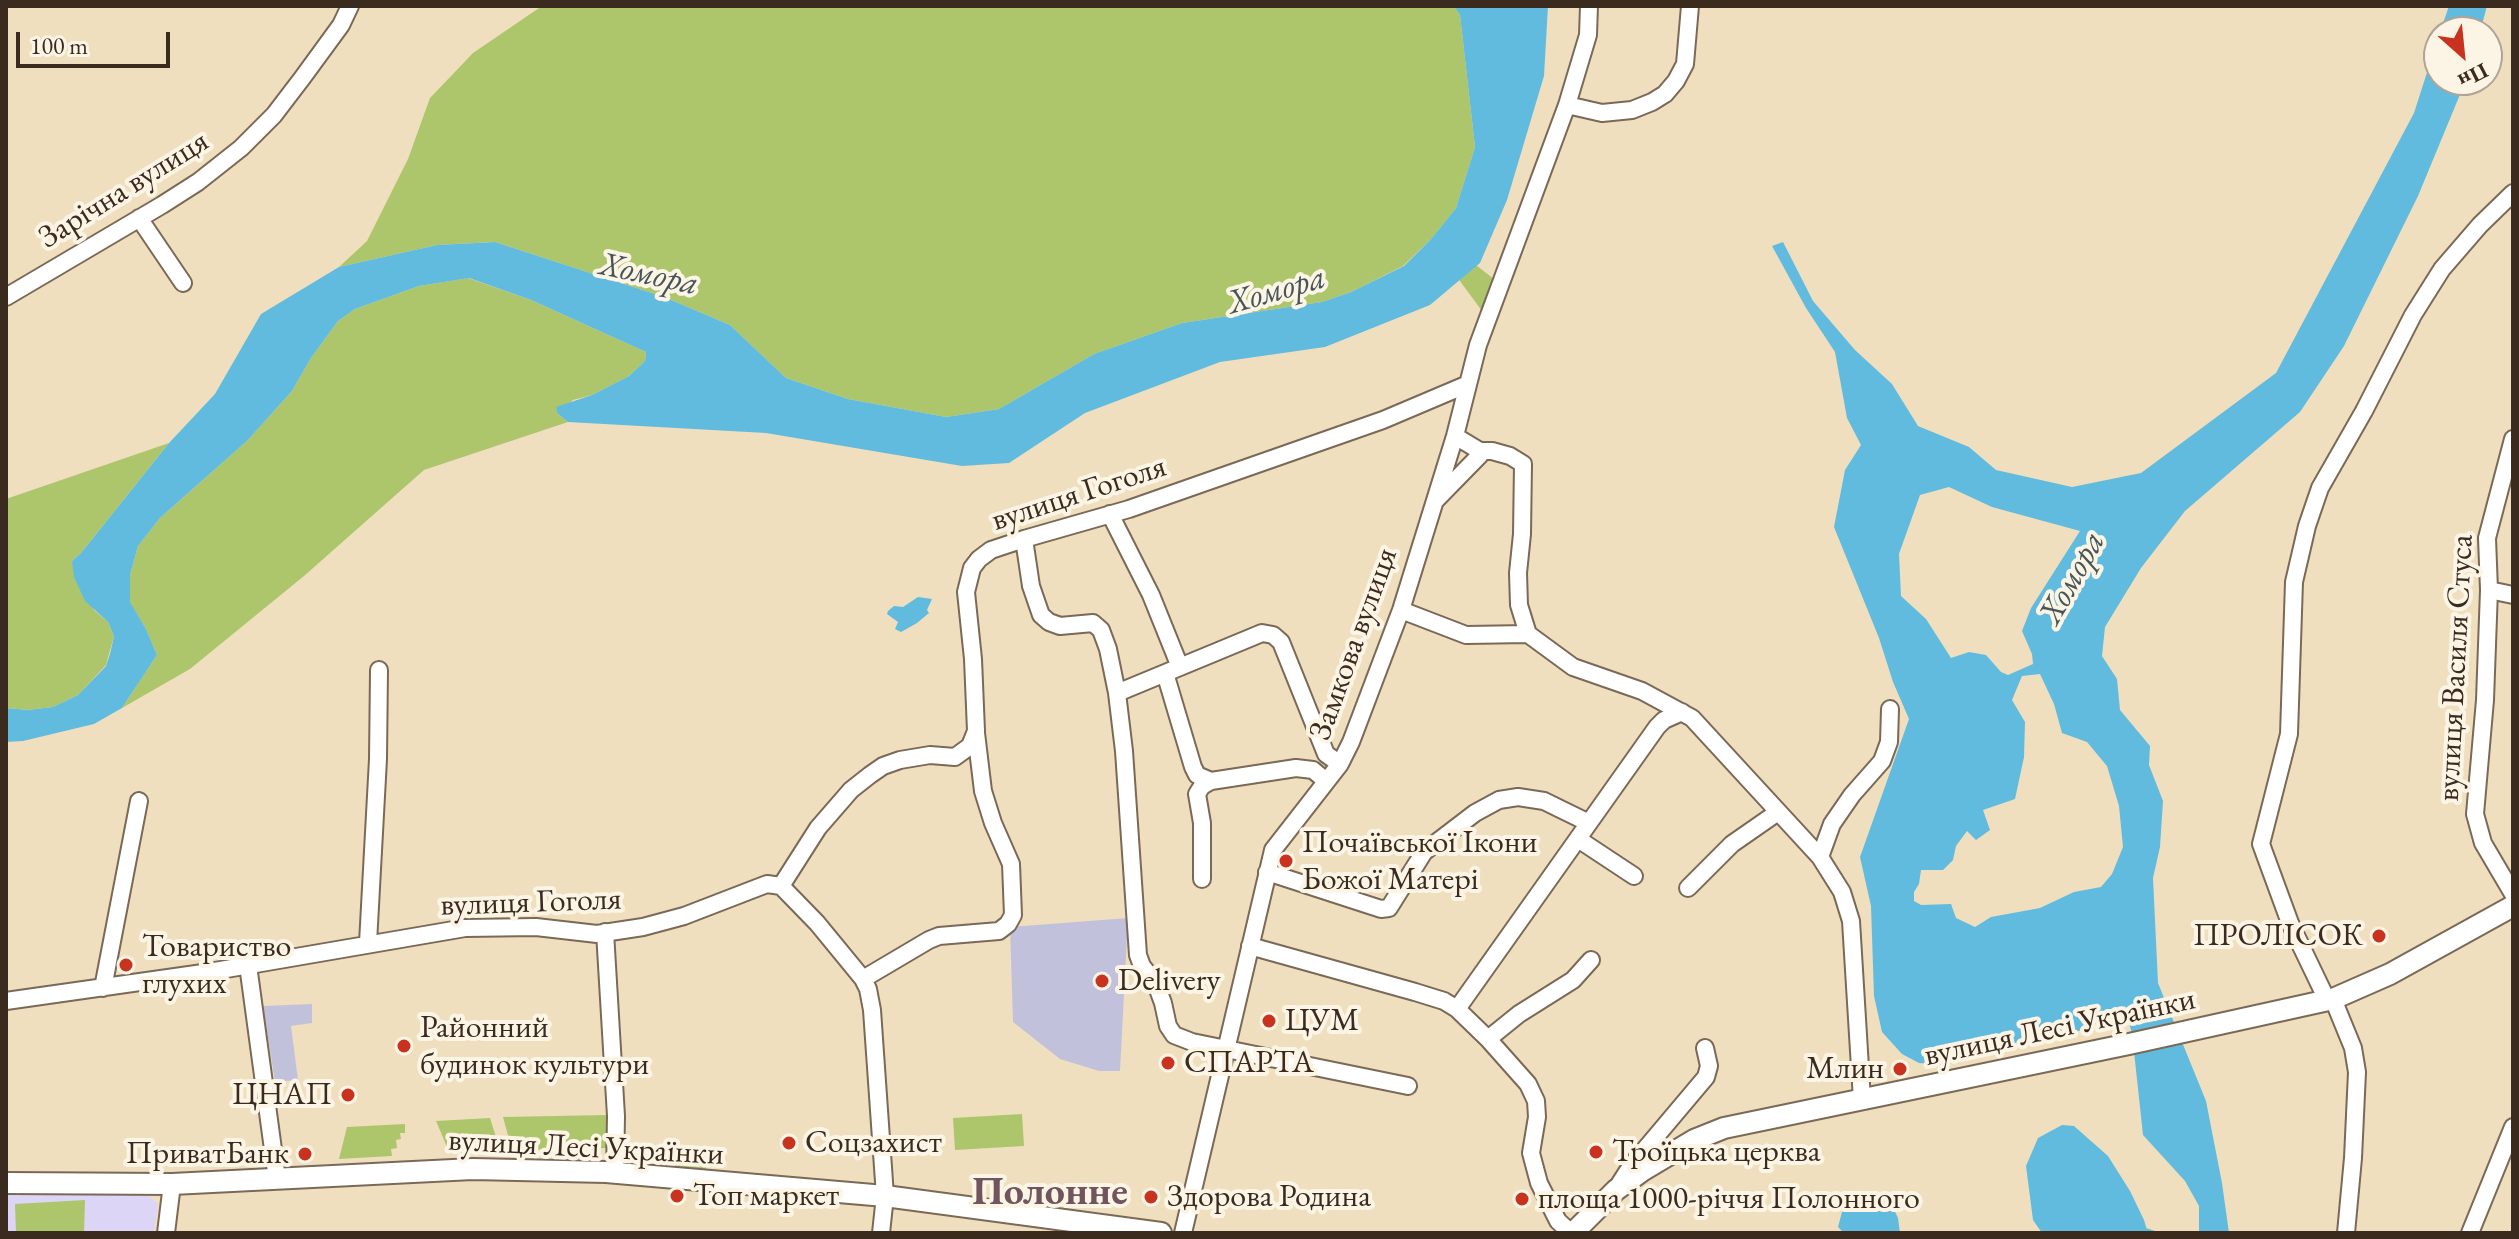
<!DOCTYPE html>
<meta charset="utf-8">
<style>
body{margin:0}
#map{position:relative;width:2519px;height:1239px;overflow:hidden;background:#f0dfbf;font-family:"EB Garamond",serif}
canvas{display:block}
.frame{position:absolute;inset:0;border:8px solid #3b2a1e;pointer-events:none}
.north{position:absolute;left:2423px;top:16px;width:80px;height:80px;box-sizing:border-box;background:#fcf5e5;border:2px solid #afa495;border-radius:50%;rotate:153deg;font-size:22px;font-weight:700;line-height:32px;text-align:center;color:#3b2a1e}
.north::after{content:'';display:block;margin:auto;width:28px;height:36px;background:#c8321e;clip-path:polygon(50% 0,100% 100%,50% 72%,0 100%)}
.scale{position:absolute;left:16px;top:32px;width:154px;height:36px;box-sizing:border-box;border:4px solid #3b2a1e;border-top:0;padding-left:10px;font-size:24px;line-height:28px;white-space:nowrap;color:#3b2a1e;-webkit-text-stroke:6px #fcf5e5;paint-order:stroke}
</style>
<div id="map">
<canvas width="2519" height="1239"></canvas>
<div class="frame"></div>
<div class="north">Пн</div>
<div class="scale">100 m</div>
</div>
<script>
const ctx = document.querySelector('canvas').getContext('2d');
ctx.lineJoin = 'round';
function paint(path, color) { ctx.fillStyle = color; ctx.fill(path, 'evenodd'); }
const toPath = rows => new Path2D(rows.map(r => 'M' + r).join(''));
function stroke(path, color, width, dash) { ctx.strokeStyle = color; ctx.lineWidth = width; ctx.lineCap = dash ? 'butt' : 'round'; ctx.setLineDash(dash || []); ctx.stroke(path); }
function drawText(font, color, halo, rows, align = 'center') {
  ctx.font = font + ' "EB Garamond",serif'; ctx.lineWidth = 8; ctx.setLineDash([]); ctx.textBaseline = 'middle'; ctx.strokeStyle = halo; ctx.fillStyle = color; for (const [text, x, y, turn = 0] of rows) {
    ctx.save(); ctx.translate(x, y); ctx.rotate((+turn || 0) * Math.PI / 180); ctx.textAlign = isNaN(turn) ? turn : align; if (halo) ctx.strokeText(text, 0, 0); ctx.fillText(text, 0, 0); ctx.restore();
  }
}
paint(toPath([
 [7,1195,148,1195,158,1204,154,1233,6,1233]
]), '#dcd5f6');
paint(toPath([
 [1128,918,1120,1071,1099,1071,1060,1059,1013,1022,1010,927],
 [312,1004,312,1023,291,1026,298,1080,275,1082,263,1006]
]), '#c2c1dc');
paint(toPath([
 [542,6,1454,6,1460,15,1475,147,1456,208,1431,239,1403,266,1351,292,1322,302,1182,323,1094,354,999,409,946,417,848,399,786,378,730,325,664,297,495,242,437,245,339,267,367,241,408,159,430,98,473,53],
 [1471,261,1495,280,1482,311,1454,273],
 [468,278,531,300,646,352,645,361,629,376,592,395,573,400,558,414,568,422,424,470,304,576,190,669,122,708,157,655,146,629,130,603,130,575,138,546,160,518,248,440,292,391,311,358,338,321,355,309,419,286],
 [169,443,81,553,72,561,94,610,108,622,114,636,106,665,78,695,53,707,28,710,6,708,6,499],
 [1022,1114,1024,1146,955,1150,953,1118],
 [606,1115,607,1148,512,1150,503,1117],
 [490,1118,500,1150,450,1154,436,1121],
 [405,1124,405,1133,400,1133,401,1139,396,1140,397,1148,391,1149,392,1156,339,1159,347,1127],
 [676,1146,707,1148,706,1170,675,1168],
 [85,1200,84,1233,16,1233,15,1204]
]), '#adc66b');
paint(toPath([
 [1454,6,1548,6,1544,76,1507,200,1480,263,1430,305,1325,347,1220,362,1085,413,1009,463,962,466,766,433,568,422,558,414,556,407,592,395,629,376,645,361,646,352,531,300,469,278,419,286,355,309,338,321,311,358,292,391,248,440,160,518,138,546,130,575,130,602,146,629,157,655,122,708,94,724,23,741,6,742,6,708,28,710,53,707,78,695,106,666,110,654,114,636,108,622,85,601,74,577,72,561,81,553,169,443,215,394,261,314,339,267,437,245,495,242,664,297,730,325,786,378,848,399,946,417,999,409,1094,354,1182,323,1322,302,1351,292,1404,266,1431,239,1456,208,1475,147,1460,15],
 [2449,6,2487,6,2480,32,2440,32],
 [2439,35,2439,80,2466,80,2418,196,2344,346,2300,412,2185,511,2141,568,2105,627,2102,656,2117,679,2120,710,2150,746,2149,765,2163,801,2160,847,2153,878,2158,983,2206,1101,2222,1183,2229,1233,2199,1233,2199,1206,2185,1181,2143,1135,2132,1033,2127,1017,2113,1015,2086,1029,1944,1065,1919,1063,1902,1054,1882,1032,1874,996,1871,906,1860,857,1909,719,1893,682,1879,638,1834,527,1845,470,1861,445,1847,418,1835,352,1806,308,1772,246,1783,242,1813,301,1855,350,1892,384,1918,426,1969,447,1996,470,2072,487,2141,473,2276,373,2414,113],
 [1949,487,1992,507,2080,531,2031,608,2022,631,2032,654,2033,664,2008,675,2001,672,1986,655,1969,652,1951,658,1926,619,1901,596,1899,554,1920,495],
 [2040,674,2054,704,2062,733,2087,742,2107,766,2119,806,2123,847,2112,874,2101,887,2074,892,2040,908,1991,917,1975,927,1956,918,1951,904,1921,905,1914,901,1914,892,1919,884,1921,870,1943,870,1953,860,1956,846,1967,831,1976,840,1990,830,1983,810,2015,799,2024,757,2025,722,2012,700,2022,676],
 [918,597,932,599,927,610,929,613,917,623,901,632,895,629,898,622,887,614,888,611,894,606,903,607],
 [2062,1125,2074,1126,2108,1156,2130,1191,2144,1220,2147,1230,2145,1233,2042,1233,2033,1220,2026,1166,2038,1138],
 [1860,1193,1877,1194,1890,1201,1898,1218,1900,1233,1844,1233,1838,1227,1842,1212]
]), '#61bbde');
stroke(toPath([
 [2147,1230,2156,1233]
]), '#61bbde', 3);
const minor = toPath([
 [1567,105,1602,113,1632,110,1652,102,1665,94,1676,81,1685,64,1690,6],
 [139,218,183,283],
 [6,297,162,205,198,182,241,148,274,115,303,77,341,25,350,6],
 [2513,439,2487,538,2489,590,2485,700,2475,814,2483,843,2513,894],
 [1480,451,1492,451,1510,456,1523,464,1522,534,1518,573,1519,605,1528,634],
 [1436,500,1480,455,1480,451,1455,436],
 [1110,514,1151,595,1180,667],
 [1024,539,1031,586,1041,615,1049,622,1060,626,1093,623,1101,630,1108,649,1117,693,1124,751,1138,955,1142,966,1156,984,1163,1003,1168,1026,1174,1035,1192,1042,1408,1086],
 [2489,590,2513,595],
 [1401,610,1466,635,1528,634,1573,667,1642,691,1692,718,1820,857,1842,892,1851,921,1862,1100],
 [1165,673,1193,767,1197,775,1211,781],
 [1117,693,1262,633,1273,635,1281,642,1326,754,1340,764],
 [1578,839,1634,876],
 [1820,857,1832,824,1852,795,1882,761,1889,742,1890,709],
 [1267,872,1381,909,1389,908,1424,852,1475,813,1499,800,1518,797,1544,801,1589,823],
 [1202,879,1202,823,1197,794,1202,786,1211,781,1296,768,1313,770,1326,781],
 [781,886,818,828,851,790,870,775,883,766,900,760,930,755,955,757,970,746,976,731,973,659,966,592,972,568,979,559,991,550,1024,539,1129,509,1383,420,1468,384],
 [781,886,817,923,863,979,868,989,872,1010,885,1196,881,1233],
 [1688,888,1732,844,1778,812],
 [605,932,616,1116,615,1173],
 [368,943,378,759,379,670],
 [1250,946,1415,992,1444,1001,1457,1009,1488,1039,1528,1084,1536,1101,1537,1117,1531,1153,1539,1183,1558,1221,1571,1233],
 [248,965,277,1179],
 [863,979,929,940,939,936,999,931,1008,924,1013,915,1011,864,993,823,983,791,976,733],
 [103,988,139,801],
 [2333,999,2353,1048,2357,1072,2353,1158,2346,1233],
 [2327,1000,2290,923,2261,844,2289,734,2294,582,2307,526,2320,488,2364,411,2413,315,2442,269,2480,225,2513,193],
 [6,1001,203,973,465,928,536,927,597,934,643,927,684,916,767,884,781,886],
 [1457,1009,1657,727,1664,720,1682,712],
 [1488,1039,1519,1014,1573,980,1591,960],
 [1620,1183,1631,1166,1706,1077,1709,1066,1705,1048],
 [166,1233,172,1184],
 [1183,1233,1273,850,1340,764,1351,742,1401,610,1455,436,1478,345,1567,105,1588,35,1589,6],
 [2470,1233,2513,1127]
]);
const major = toPath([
 [6,1183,172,1184,473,1169,606,1172,885,1196,1161,1233],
 [1573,1233,1616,1190,1642,1171,1694,1140,1724,1128,2129,1044,2333,999,2390,974,2513,906]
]);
stroke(minor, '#7a6956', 20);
stroke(major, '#7a6956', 24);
stroke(minor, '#fff', 16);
stroke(major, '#fff', 20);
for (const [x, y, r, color] of [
 [1286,861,8,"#c8321e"],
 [2379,936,8,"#c8321e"],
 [126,965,8,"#c8321e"],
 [1102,981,8,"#c8321e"],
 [1269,1021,8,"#c8321e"],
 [404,1046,8,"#c8321e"],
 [1168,1063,8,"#c8321e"],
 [1900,1069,8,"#c8321e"],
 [348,1095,8,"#c8321e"],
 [789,1143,8,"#c8321e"],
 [1596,1152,8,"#c8321e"],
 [305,1154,8,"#c8321e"],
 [677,1196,8,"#c8321e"],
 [1151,1197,8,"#c8321e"],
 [1522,1199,8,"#c8321e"]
]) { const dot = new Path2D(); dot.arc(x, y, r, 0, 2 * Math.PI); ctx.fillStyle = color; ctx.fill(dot); stroke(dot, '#fcf5e5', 3); }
drawText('32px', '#3b2a1e', '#fcf5e5', [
 ["Зарічна вулиця",124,190,-32],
 ["вулиця Гоголя",1079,494,-18],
 ["Замкова вулиця",1354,644,-70],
 ["вулиця Василя Стуса",2456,668,-87],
 ["вулиця Гоголя",531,903,-2],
 ["вулиця Лесі Українки",2060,1028,-12],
 ["вулиця Лесі Українки",586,1148,3]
]);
drawText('32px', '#3b2a1e', '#fcf5e5', [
 ["Почаївської Ікони",1302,843],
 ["Божої Матері",1302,880],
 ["ПРОЛІСОК",2363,936,"right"],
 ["Товариство",142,947],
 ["глухих",142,984],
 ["Delivery",1118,981],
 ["ЦУМ",1285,1021],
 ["Районний",420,1028],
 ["будинок культури",420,1065],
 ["СПАРТА",1184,1063],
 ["Млин",1884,1069,"right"],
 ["ЦНАП",332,1095,"right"],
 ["Соцзахист",805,1143],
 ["Троїцька церква",1612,1152],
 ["ПриватБанк",289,1154,"right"],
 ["Топ маркет",693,1196],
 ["Здорова Родина",1167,1197],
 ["площа 1000-річчя Полонного",1538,1199]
], 'left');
drawText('italic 34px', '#465658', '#fcf5e5', [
 ["Хомора",649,275,12],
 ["Хомора",1277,291,-16],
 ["Хомора",2073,578,-61]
]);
drawText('bold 40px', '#70545e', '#fcf5e5', [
 ["Полонне",1050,1193]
]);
</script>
